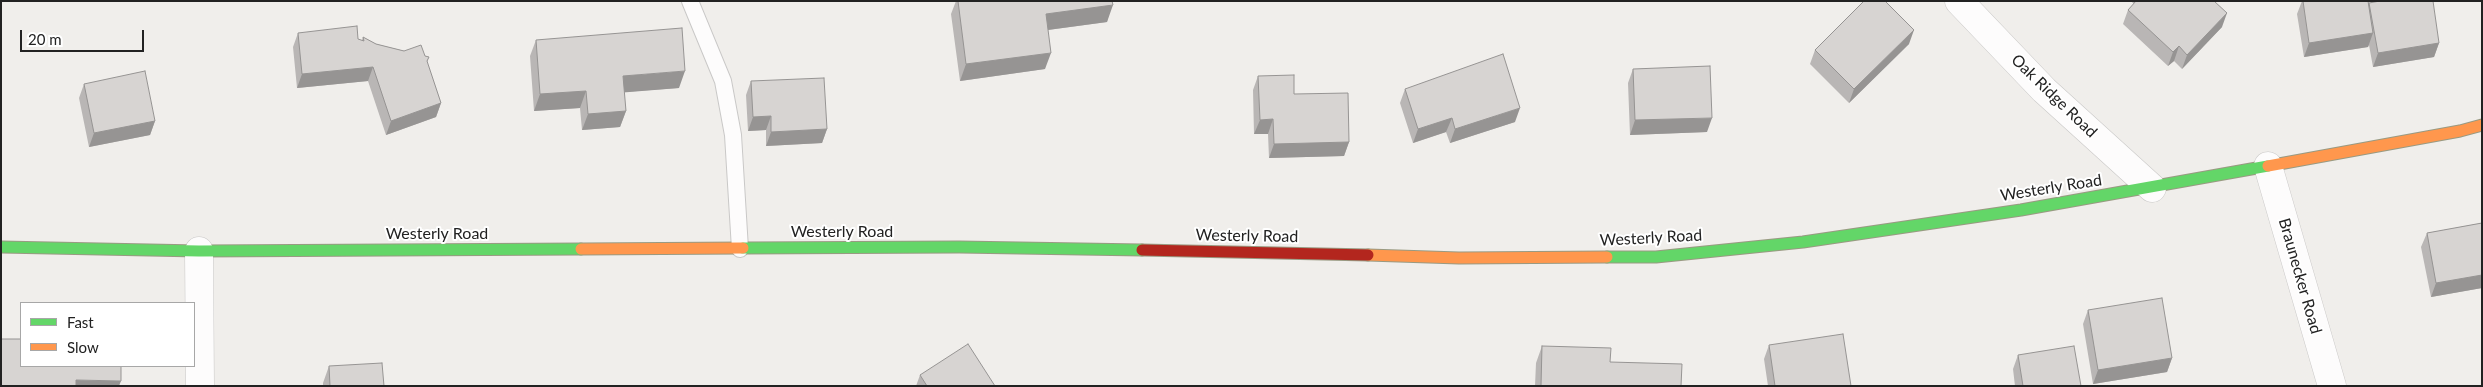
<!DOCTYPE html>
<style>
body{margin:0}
#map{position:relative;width:2483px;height:387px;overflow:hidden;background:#f0eeeb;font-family:Lato,sans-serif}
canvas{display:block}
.frame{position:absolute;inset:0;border:2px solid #222;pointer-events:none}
.legend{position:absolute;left:20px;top:302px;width:175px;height:65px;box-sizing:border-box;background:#fff;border:1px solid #a7a7a7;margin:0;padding:6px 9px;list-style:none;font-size:15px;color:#222}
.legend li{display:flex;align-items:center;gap:10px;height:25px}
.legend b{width:25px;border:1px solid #a7a7a7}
.scale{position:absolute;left:20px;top:30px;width:124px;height:22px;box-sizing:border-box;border:2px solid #222;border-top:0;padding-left:6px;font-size:15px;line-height:18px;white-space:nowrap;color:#222;-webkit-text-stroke:4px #fff;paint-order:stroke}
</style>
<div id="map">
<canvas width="2483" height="387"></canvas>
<div class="frame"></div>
<ul class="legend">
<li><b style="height:6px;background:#63d668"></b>Fast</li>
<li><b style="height:6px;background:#ff974d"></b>Slow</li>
</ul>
<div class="scale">20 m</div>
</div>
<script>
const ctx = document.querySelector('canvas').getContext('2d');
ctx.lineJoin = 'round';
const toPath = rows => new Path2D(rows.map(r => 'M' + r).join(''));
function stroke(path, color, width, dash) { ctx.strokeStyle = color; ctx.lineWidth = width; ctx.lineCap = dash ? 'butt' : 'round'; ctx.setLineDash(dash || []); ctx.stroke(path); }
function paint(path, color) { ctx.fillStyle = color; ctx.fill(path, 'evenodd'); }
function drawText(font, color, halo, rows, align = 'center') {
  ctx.font = font + ' Lato,sans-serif'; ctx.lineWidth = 4; ctx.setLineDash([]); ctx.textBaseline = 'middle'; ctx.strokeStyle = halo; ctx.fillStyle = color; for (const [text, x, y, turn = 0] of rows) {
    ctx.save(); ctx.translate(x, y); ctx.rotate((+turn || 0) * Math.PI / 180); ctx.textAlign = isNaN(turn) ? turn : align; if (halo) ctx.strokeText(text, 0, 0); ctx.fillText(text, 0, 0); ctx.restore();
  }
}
const lane = toPath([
 [690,1,723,81,733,135,740,249]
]);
const street = toPath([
 [1959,1,2044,90,2152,188],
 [2268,166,2332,386],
 [199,251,200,386]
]);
const fast = toPath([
 [1,247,199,251,581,249],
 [743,248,959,247,1142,250],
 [1607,257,1656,257,1803,242,2021,210,2268,166]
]);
const slow = toPath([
 [2268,166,2460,131,2482,125],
 [581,249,743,248],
 [1368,255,1459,258,1607,257]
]);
const jam = toPath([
 [1142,250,1368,255]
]);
stroke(lane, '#c9c8c7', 18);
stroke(street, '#c9c8c7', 29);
stroke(fast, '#999a82', 13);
stroke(slow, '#999a82', 13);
stroke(jam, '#999a82', 13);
stroke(lane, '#fdfcfc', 16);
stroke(street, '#fdfcfc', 28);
stroke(fast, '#63d668', 11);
stroke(slow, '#ff974d', 11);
stroke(jam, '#b3261e', 11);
paint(toPath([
 [956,1,1112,1,1107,22,1048,30,1045,69,960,81,951,14],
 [2131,1,2214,1,2222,27,2182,69,2174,61,2168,66,2123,24,2128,10,2134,4],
 [2302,1,2368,1,2369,3,2439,43,2434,57,2373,67,2369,45,2368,47,2304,57,2297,14],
 [298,33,362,40,363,37,376,44,429,57,427,62,441,103,436,117,386,135,368,81,297,88,293,47],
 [536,40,679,88,624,92,626,111,620,127,582,130,580,108,534,111,530,56],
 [1909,44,1849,103,1810,64,1815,50],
 [1633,69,1707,132,1630,135,1628,83],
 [1258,76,1294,94,1349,142,1344,156,1269,158,1268,134,1254,134,1253,90],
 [751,81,827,129,822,143,766,146,766,130,748,131,746,95],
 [84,84,155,121,150,135,89,147,79,98],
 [1405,89,1515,122,1450,143,1446,132,1413,143,1400,103],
 [2482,223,2482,288,2431,297,2421,247,2427,233],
 [2088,310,2172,358,2167,372,2093,384,2083,324],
 [1769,345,1851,386,1768,386,1764,359],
 [1542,346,1610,362,1681,386,1535,386,1536,363],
 [2018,355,2081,386,2015,386,2013,369],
 [329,366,384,386,323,386,323,383],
 [920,375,995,386,916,386]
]), '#b9b6b5');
paint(toPath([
 [1113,5,1107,22,1040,31,1046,14],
 [2227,13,2222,27,2182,69,2187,55],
 [1914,30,1909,44,1849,103,1854,89],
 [2373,33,2368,47,2304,57,2309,43],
 [2439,43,2434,57,2373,67,2378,53],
 [2179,46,2174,61,2168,66,2173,52],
 [1051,53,1045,69,960,81,966,64],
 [373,67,368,81,297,88,302,74],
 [685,71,679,88,617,93,623,76],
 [586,91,580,108,534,111,540,94],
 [441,103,436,117,386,135,391,121],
 [1520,108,1515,122,1450,143,1455,129],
 [626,111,620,127,582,130,588,114],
 [771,116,766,130,748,131,753,117],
 [1452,118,1446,132,1413,143,1418,129],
 [1712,118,1707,132,1630,135,1635,120],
 [1273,119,1268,134,1254,134,1260,120],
 [155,121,150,135,89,147,94,133],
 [827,129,822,143,766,146,771,132],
 [1349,142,1344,156,1269,158,1274,144],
 [2482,275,2482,288,2431,297,2436,283],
 [2172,358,2167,372,2093,384,2098,370],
 [76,380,121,381,119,386,74,386]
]), '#969493');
const building = toPath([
 [958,1,1112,1,1113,5,1046,14,1051,53,966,64,958,1],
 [1864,1,1885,1,1914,30,1854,89,1815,50,1864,1],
 [2136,1,2214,1,2227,13,2187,55,2179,46,2173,52,2128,10,2136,1],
 [2303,1,2368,1,2373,33,2309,43,2303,1],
 [2380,1,2433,1,2439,43,2378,53,2369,3,2380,1],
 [357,26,358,39,364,41,363,37,376,44,404,51,421,45,425,56,429,57,427,61,441,103,391,121,373,67,302,74,298,33,357,26],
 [682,28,685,71,623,76,626,111,588,114,586,91,540,94,536,40,682,28],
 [1503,54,1520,108,1455,129,1452,118,1418,129,1405,89,1503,54],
 [1710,66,1712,118,1635,120,1633,69,1710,66],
 [145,71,155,121,94,133,84,84,145,71],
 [1294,75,1294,94,1348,93,1349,142,1274,144,1273,119,1260,120,1258,76,1294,75],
 [824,78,827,129,771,132,771,116,753,117,751,81,824,78],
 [2482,223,2482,275,2436,283,2427,233,2482,223],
 [2162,298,2172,358,2098,370,2088,310,2162,298],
 [1843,334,1851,386,1775,386,1769,345,1843,334],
 [1,339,21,339,21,366,121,366,121,381,76,380,76,386,1,386,1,339],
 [968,344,995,386,927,386,920,375,968,344],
 [1542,346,1611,348,1610,362,1682,364,1681,386,1541,386,1542,346],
 [2074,346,2081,386,2023,386,2018,355,2074,346],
 [382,363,384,386,330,386,329,366,382,363]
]);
paint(building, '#d7d4d2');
stroke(building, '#969493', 1);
drawText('16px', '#222', '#fff', [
 ["Oak Ridge Road",2054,96,44],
 ["Westerly Road",2051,188,-9],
 ["Westerly Road",842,232],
 ["Westerly Road",437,234],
 ["Westerly Road",1247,236,1],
 ["Westerly Road",1651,238,-3],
 ["Braunecker Road",2300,276,74]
]);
</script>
